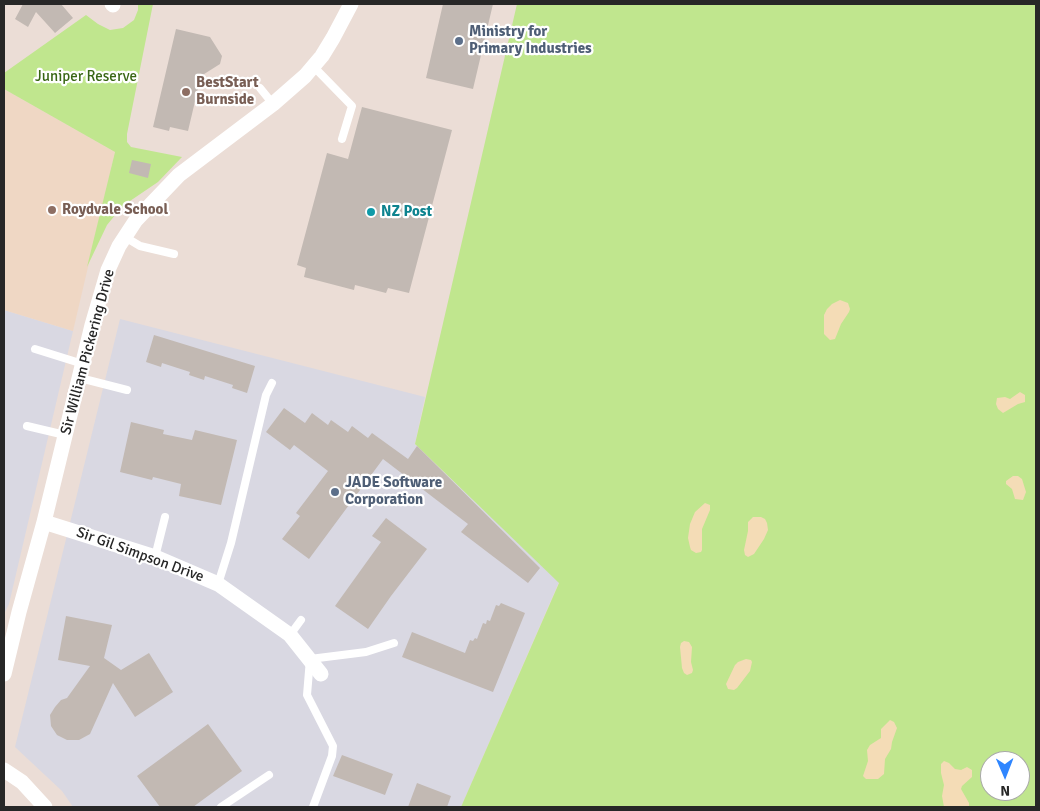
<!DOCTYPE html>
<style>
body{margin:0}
#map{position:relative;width:1040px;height:811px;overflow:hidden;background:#ebddd6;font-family:Signika,sans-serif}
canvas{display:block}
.frame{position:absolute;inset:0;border:5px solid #272727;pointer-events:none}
.north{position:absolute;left:980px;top:751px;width:50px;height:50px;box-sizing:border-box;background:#fff;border:1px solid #a9a9a9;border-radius:50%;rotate:179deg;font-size:14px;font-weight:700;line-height:20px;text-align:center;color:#272727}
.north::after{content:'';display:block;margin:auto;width:18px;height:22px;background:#2f86ff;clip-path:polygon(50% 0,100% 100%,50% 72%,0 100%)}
</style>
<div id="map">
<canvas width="1040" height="811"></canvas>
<div class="frame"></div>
<div class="north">N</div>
</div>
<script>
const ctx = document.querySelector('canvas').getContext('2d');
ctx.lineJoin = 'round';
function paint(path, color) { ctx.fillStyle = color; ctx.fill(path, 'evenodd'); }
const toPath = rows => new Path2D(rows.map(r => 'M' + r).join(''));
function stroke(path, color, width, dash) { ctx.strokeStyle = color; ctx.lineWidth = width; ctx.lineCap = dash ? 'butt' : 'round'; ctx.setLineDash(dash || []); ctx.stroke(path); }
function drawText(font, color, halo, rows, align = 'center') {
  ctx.font = font + ' Signika,sans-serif'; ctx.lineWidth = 4.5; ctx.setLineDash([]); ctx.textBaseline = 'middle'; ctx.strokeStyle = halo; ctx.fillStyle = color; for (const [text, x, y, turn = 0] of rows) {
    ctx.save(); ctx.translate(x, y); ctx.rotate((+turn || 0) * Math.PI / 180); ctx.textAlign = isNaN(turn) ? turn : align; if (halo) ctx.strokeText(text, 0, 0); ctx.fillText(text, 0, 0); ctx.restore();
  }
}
paint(toPath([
 [4,310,73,331,9,604,4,614],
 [120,319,425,397,415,444,559,582,461,807,73,807,62,791,15,747]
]), '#d9d8e2');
paint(toPath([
 [4,89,115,152,73,331,4,310]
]), '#efd7c4');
paint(toPath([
 [138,4,153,4,127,134,127,142,131,147,182,157,158,182,127,203,116,214,107,225,87,267,115,152,4,89,4,73,86,15,98,24,110,30,123,28,134,20,138,10],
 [517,4,1036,4,1036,807,461,807,559,583,415,444],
 [990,761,1020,761,1020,791,990,791]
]), '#c0e68e');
paint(toPath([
 [840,300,848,303,850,309,849,312,841,324,835,339,830,340,824,334,824,315,827,309,832,304],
 [1020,392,1025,395,1025,402,1018,404,1003,413,998,409,996,404,997,398,1005,397,1010,399],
 [1013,476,1018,476,1022,479,1026,492,1023,500,1015,499,1012,489,1006,484,1006,481],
 [705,503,710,505,710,510,702,529,702,550,701,552,696,553,691,550,690,547,688,538,690,524,695,512],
 [753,517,761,517,765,519,767,523,768,530,764,539,754,554,748,557,745,555,744,550,748,531,748,522],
 [684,641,689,642,692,647,691,662,693,670,692,673,687,675,684,673,682,668,680,647,681,643],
 [746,659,751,660,752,662,750,671,737,688,734,690,728,689,726,684,735,665,738,662],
 [890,720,894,722,897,728,892,742,891,749,885,759,884,774,878,779,866,779,863,776,868,761,867,750,870,745,881,738,881,729],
 [944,761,949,763,955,769,961,770,967,767,972,770,972,777,962,786,961,789,969,803,969,807,944,807,942,796,944,785,941,773,941,764]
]), '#f4dcb6');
paint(toPath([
 [23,4,61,4,73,18,55,33,36,12,28,27,15,19],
 [443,4,493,4,473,89,426,78],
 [176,29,210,37,222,56,220,64,201,76,188,131,170,127,169,131,153,127],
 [362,107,452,130,409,293,388,288,386,293,355,285,354,290,304,277,306,268,297,265,327,153,348,159],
 [132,160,151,164,148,178,129,173],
 [154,335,255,366,247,393,232,388,233,385,205,376,204,380,189,375,190,372,162,363,161,367,146,362],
 [284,408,305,423,312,413,328,425,331,420,348,432,352,426,368,438,372,433,408,459,417,446,540,568,528,583,461,532,468,524,383,459,309,559,282,539,300,516,296,513,328,471,294,445,290,450,266,432],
 [131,422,164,430,163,434,192,440,195,430,237,440,221,505,179,496,181,484,153,477,152,480,120,472],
 [386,518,427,549,391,596,368,629,335,606,381,542,372,536],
 [501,603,525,613,493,692,402,657,412,632,465,653,470,640,473,641,475,638,477,639,483,623,486,624,487,620,490,621,496,605,499,606],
 [66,616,112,625,104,658,121,670,149,653,173,692,135,717,113,683,90,734,79,740,67,740,57,735,51,726,50,715,55,707,61,700,67,698,90,666,58,660],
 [208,724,242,771,193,807,160,807,137,776],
 [342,755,393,774,385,795,333,776],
 [417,783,451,796,447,807,408,807]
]), '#c2b9b3');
stroke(toPath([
 [313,66,352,106,342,139],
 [260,88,273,104],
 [125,237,140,246,174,254],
 [35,349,83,364],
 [80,378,127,390],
 [27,426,65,435],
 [155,557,165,517],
 [218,584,231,543,266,395,272,383],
 [290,635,301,620],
 [221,807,269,775],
 [313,807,332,756,333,746,307,695,310,659,366,652,394,643]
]), '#fff', 8);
stroke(toPath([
 [112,4,113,5],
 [44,522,155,557,218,584,290,635,321,674],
 [4,674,19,612,44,522,92,325,108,270,119,246,136,220,179,175,273,104,305,76,322,56,333,38,351,4],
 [4,770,22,782,45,807]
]), '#fff', 15);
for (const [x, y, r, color] of [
 [459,41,5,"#5c6f8a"],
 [186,92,5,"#8d6e63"],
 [52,210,5,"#8d6e63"],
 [371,212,5,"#0f9aa8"],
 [335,492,5,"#5c6f8a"]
]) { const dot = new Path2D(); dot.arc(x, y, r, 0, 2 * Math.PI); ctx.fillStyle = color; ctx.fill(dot); stroke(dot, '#fff', 2); }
drawText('bold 15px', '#4e5e75', '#fff', [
 ["Ministry for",469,32],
 ["Primary Industries",469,49],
 ["JADE Software",345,483],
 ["Corporation",345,500]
], 'left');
drawText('15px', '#386614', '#fff', [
 ["Juniper Reserve",86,77]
]);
drawText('bold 15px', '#785e54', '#fff', [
 ["BestStart",196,83],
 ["Burnside",196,100],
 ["Roydvale School",62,210]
], 'left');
drawText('bold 15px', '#0d838f', '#fff', [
 ["NZ Post",381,212]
], 'left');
drawText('15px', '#272727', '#fff', [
 ["Sir William Pickering Drive",88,352,-75],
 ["Sir Gil Simpson Drive",140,555,20]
]);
</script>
